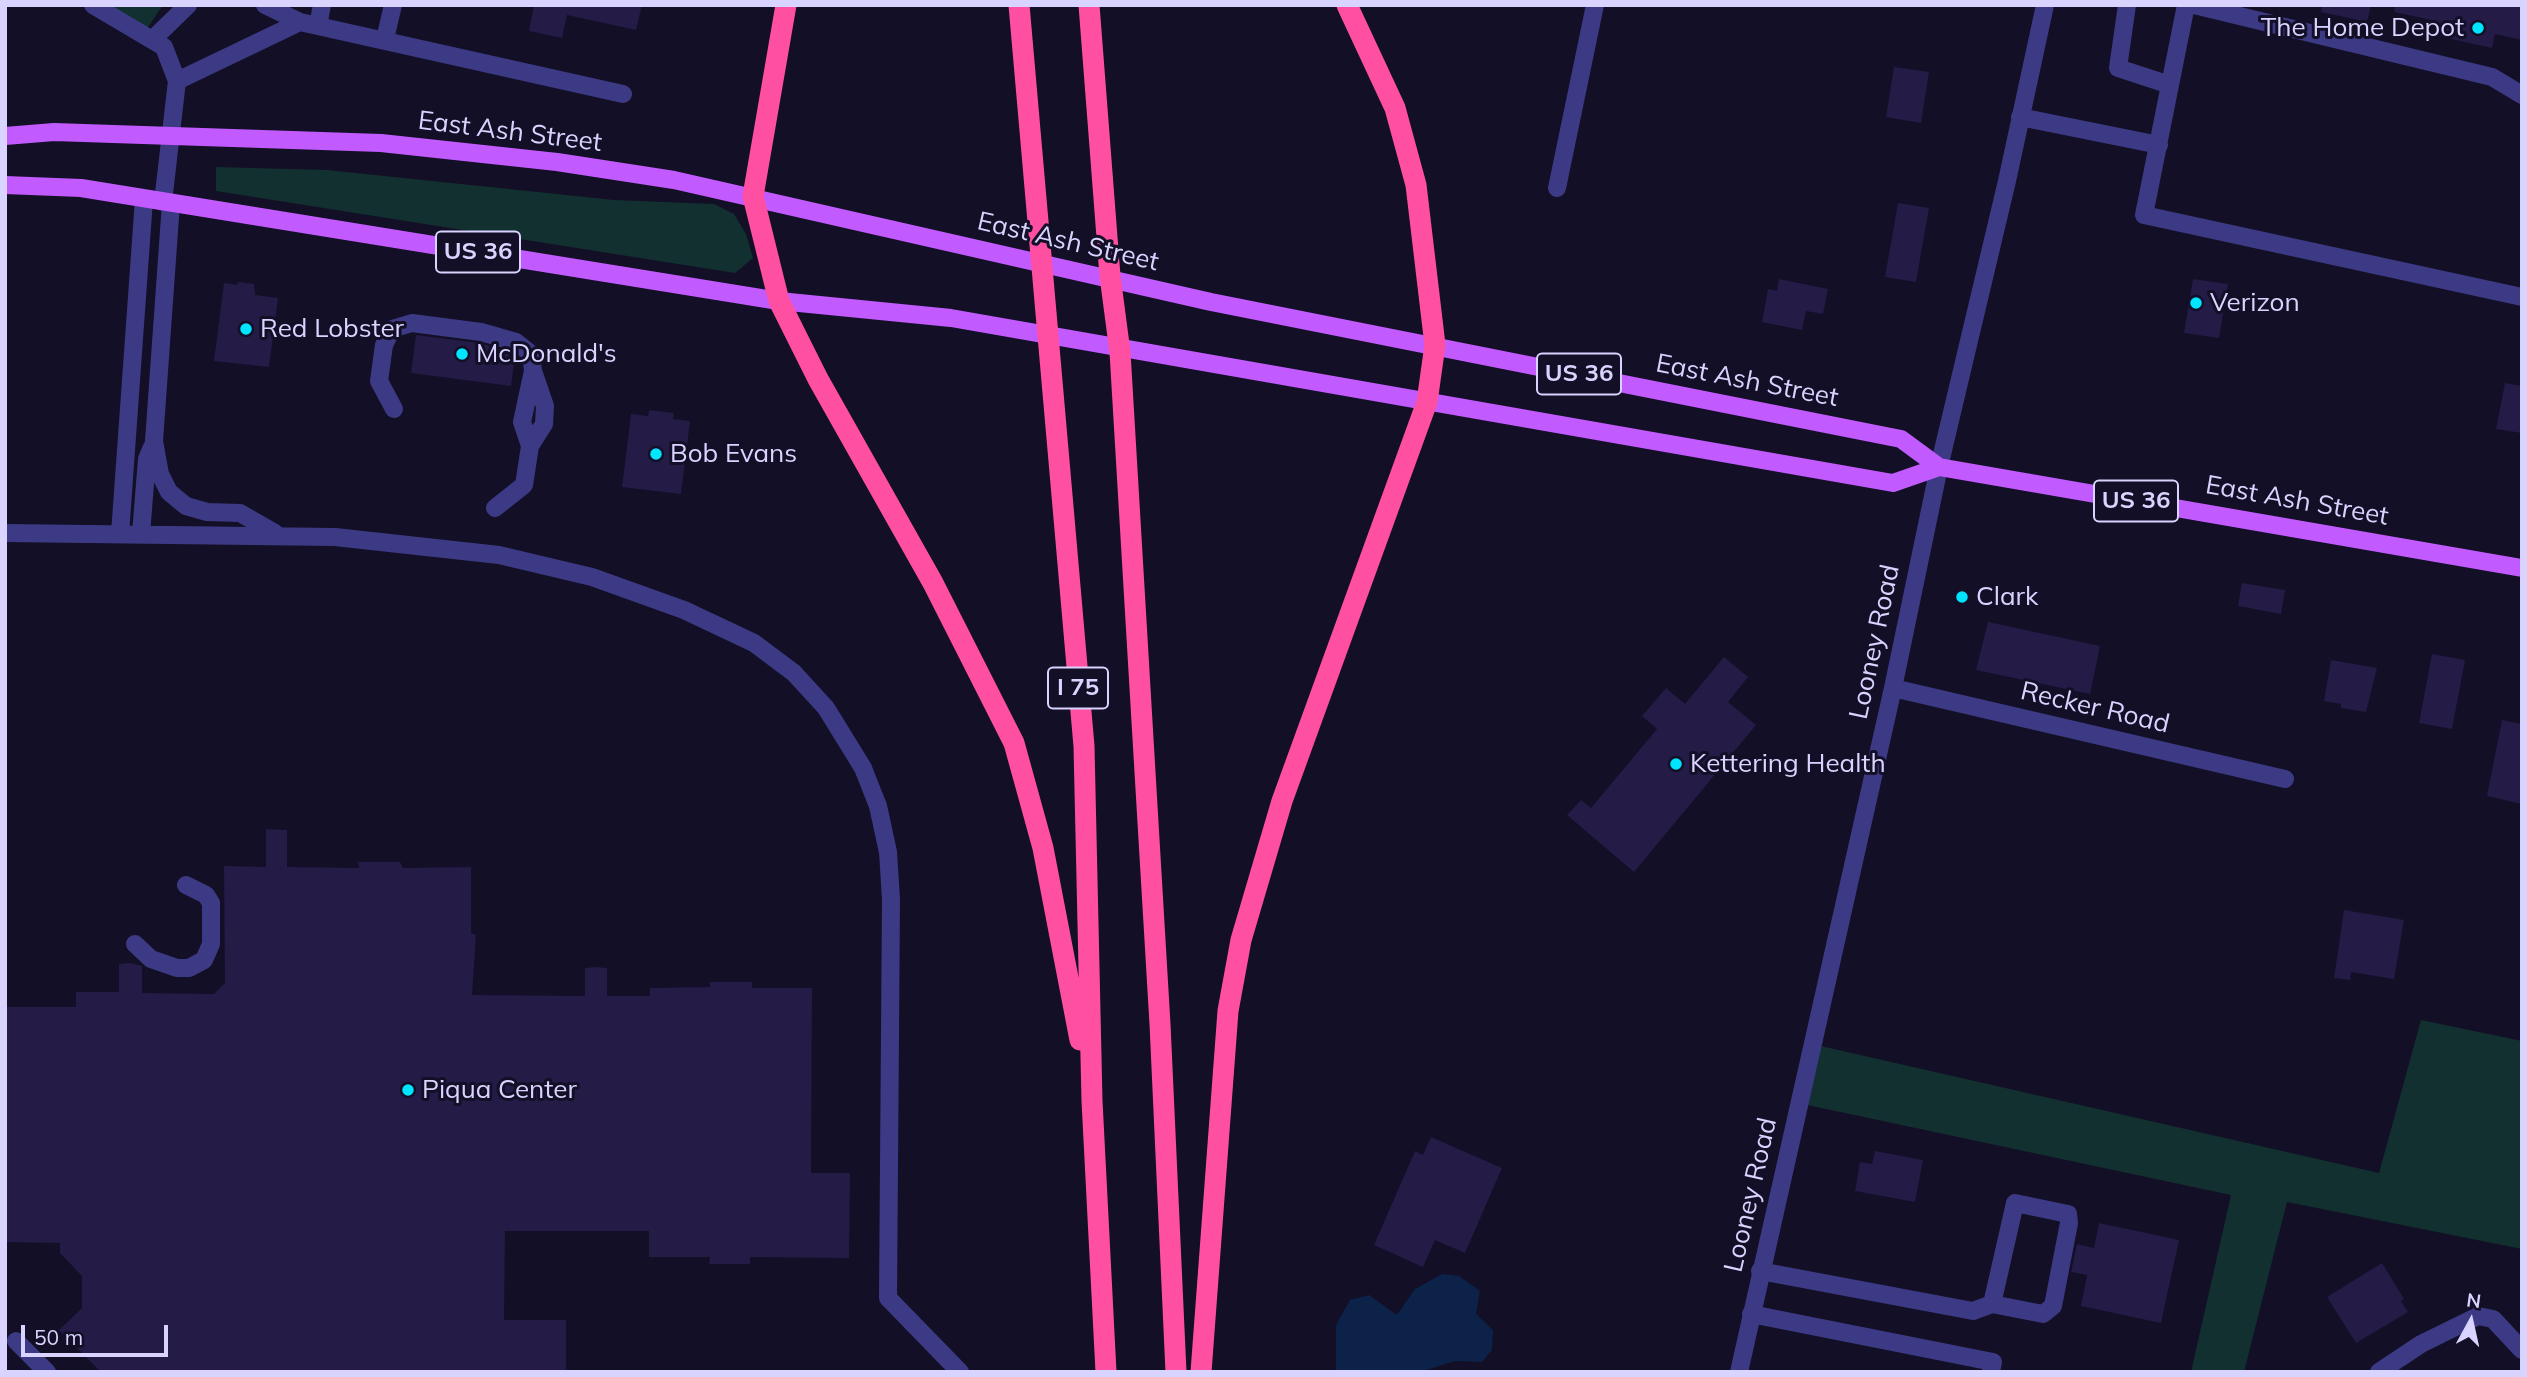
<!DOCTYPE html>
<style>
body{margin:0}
#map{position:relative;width:2527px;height:1377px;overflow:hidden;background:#130f26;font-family:Mulish,sans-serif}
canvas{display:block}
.frame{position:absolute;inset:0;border:7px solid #d9d4ff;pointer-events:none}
.north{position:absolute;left:2436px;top:1286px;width:70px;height:70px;-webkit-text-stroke:5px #130f26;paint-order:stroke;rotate:8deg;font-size:19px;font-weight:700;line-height:28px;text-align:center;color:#d9d4ff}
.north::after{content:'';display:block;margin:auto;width:24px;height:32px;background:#d9d4ff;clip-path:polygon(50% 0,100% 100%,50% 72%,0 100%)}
.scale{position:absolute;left:21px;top:1325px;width:147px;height:32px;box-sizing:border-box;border:4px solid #d9d4ff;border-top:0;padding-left:9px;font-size:21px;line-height:24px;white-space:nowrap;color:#d9d4ff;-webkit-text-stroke:5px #130f26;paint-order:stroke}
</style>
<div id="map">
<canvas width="2527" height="1377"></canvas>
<div class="frame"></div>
<div class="north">N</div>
<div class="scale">50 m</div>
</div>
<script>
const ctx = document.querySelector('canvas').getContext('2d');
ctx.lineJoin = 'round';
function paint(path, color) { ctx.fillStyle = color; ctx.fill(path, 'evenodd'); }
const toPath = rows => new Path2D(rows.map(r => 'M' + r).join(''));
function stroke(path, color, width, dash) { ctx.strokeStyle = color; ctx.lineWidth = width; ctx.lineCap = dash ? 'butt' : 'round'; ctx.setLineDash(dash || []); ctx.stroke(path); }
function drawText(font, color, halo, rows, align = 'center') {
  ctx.font = font + ' Mulish,sans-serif'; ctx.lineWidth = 6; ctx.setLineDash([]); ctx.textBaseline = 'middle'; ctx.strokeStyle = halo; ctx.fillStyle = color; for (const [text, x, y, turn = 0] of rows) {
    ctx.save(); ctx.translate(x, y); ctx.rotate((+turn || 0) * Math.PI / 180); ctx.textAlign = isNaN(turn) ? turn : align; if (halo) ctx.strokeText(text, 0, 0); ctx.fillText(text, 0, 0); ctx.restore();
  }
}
paint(toPath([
 [93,5,163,5,143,35],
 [216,167,327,170,614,200,714,204,734,214,746,234,753,258,735,273,216,191],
 [2421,1020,2522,1041,2522,1249,2287,1202,2244,1372,2191,1372,2231,1195,1798,1103,1812,1044,2379,1173]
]), '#12302f');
paint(toPath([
 [1442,1274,1459,1276,1480,1291,1476,1314,1493,1330,1492,1350,1482,1362,1455,1361,1420,1372,1336,1372,1336,1325,1350,1300,1369,1295,1397,1315,1415,1289]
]), '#0c2248');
paint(toPath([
 [534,5,642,5,636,30,567,15,562,38,529,31],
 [2322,5,2371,5,2367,22,2321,12],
 [2395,5,2522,5,2522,40,2495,34,2492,48,2433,35,2436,21,2394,12],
 [1894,67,1929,72,1921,123,1886,117],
 [1898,203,1929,208,1916,282,1885,277],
 [1779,279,1828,289,1823,314,1806,311,1802,330,1762,322,1768,289,1777,291],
 [2193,279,2228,284,2219,338,2184,333],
 [238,282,254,284,255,295,278,298,269,367,214,361,224,283,237,285],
 [416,335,479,343,510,352,509,362,514,363,511,386,411,373],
 [2505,383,2522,386,2522,433,2496,429],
 [649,410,674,413,673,419,690,421,681,494,622,487,631,414,648,416],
 [2242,583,2285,590,2281,614,2238,606],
 [1988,622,2100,646,2090,694,1976,670],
 [2432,654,2465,660,2452,729,2419,723],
 [1724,657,1748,677,1728,702,1756,725,1634,872,1567,815,1581,800,1591,808,1657,729,1642,716,1666,688,1685,704],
 [2331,660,2377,668,2366,712,2341,708,2341,704,2324,701],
 [2502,720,2522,724,2522,804,2487,796],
 [266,829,287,830,287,867,359,868,358,862,400,862,403,868,471,867,471,933,476,935,472,995,585,996,585,968,595,967,607,968,607,996,650,996,650,988,710,987,710,982,752,982,752,988,812,988,811,1173,850,1173,849,1258,750,1257,750,1264,709,1264,710,1257,649,1257,649,1231,505,1231,504,1320,566,1320,566,1372,101,1372,59,1330,82,1308,82,1276,60,1253,60,1243,5,1242,5,1007,76,1007,76,992,119,992,119,964,130,963,142,966,142,993,214,994,225,983,224,866,266,867],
 [2344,910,2404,920,2394,979,2351,972,2350,980,2334,978],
 [1431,1137,1502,1168,1465,1253,1435,1240,1423,1267,1374,1245,1415,1151,1423,1155],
 [1875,1151,1923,1160,1915,1202,1855,1191,1860,1162,1872,1164],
 [2099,1223,2179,1240,2161,1323,2081,1306,2087,1275,2071,1272,2077,1244,2094,1248],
 [2382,1263,2404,1299,2401,1301,2408,1312,2356,1343,2327,1297]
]), '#241b47');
stroke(toPath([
 [93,5,164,47,177,81,163,202],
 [265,5,300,22],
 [2127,5,2118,68,2170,85],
 [2186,5,2144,215,2522,297],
 [2194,5,2492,77,2522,95],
 [318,26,322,5],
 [385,39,393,5],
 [152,40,188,5],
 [177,81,300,22,623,94],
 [2020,117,2159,145],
 [1557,188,1595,5],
 [171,203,154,441,160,474,169,492,186,506,207,512,240,513,275,533],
 [394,409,379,381,384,345,392,329,412,323,481,332,516,342,531,354,533,371,522,422,530,446],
 [495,508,524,485,530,446,544,424,545,406,533,371],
 [5,533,335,537,499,555,592,577,684,610,754,643,794,673,826,708,863,768,878,806,888,852,891,899,888,1298,960,1372],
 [120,534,144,199],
 [141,534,147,459,152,447],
 [1893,688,2285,779],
 [135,944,151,959,177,968,189,968,204,960,211,944,211,903,206,895,186,885],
 [1760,1271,1973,1311,1992,1304,2015,1203,2068,1214,2069,1223,2053,1306,2043,1314,1992,1304],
 [1751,1314,1993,1362,1991,1372],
 [16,1341,47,1372],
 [1739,1372,1893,688,1939,467,2007,181,2045,5],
 [2379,1372,2421,1344,2478,1316,2493,1319,2522,1350]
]), '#3d3a85', 18);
stroke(toPath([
 [5,136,54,132,381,143,557,162,674,180,1211,302,1901,439,1939,467,2522,568],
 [5,185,81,188,779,301,951,318,1893,483,1939,467]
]), '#c25bff', 18);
stroke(toPath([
 [786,5,753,196,779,301,818,379,933,583,1014,743,1043,848,1080,1040],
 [1019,5,1084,746,1092,1101,1106,1372],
 [1089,5,1110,276,1120,352,1160,1024,1176,1372],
 [1201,1372,1228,1011,1241,940,1282,801,1427,402,1435,345,1416,185,1395,108,1347,5]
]), '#ff4fa3', 21);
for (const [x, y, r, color] of [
 [2478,28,7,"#00e5ff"],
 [2196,303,7,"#00e5ff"],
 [246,329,7,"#00e5ff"],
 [462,354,7,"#00e5ff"],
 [656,454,7,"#00e5ff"],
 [1962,597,7,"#00e5ff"],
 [1676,764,7,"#00e5ff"],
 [408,1090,7,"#00e5ff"]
]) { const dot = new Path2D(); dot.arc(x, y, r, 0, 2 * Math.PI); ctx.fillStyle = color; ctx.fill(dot); stroke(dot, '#130f26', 2.5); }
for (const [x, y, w] of [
 [478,252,84],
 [1579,374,84],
 [2136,501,84],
 [1078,688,60]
]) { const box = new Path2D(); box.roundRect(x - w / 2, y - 20.5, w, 41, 5); ctx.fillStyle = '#130f26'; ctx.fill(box); stroke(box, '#d9d4ff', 2); }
drawText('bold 24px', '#d9d4ff', null, [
 ["US 36",478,252],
 ["US 36",1579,374],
 ["US 36",2136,501],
 ["I 75",1078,688]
]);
drawText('26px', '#d9d4ff', '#130f26', [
 ["The Home Depot",2464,28,"right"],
 ["Verizon",2210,303],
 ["Red Lobster",260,329],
 ["McDonald's",476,354],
 ["Bob Evans",670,454],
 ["Clark",1976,597],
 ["Kettering Health",1690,764],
 ["Piqua Center",422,1090]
], 'left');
drawText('26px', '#d9d4ff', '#130f26', [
 ["East Ash Street",510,132,7],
 ["East Ash Street",1068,242,13],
 ["East Ash Street",1747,381,11],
 ["East Ash Street",2297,501,10],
 ["Looney Road",1875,642,-78],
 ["Recker Road",2095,708,13],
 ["Looney Road",1751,1195,-77]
]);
</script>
